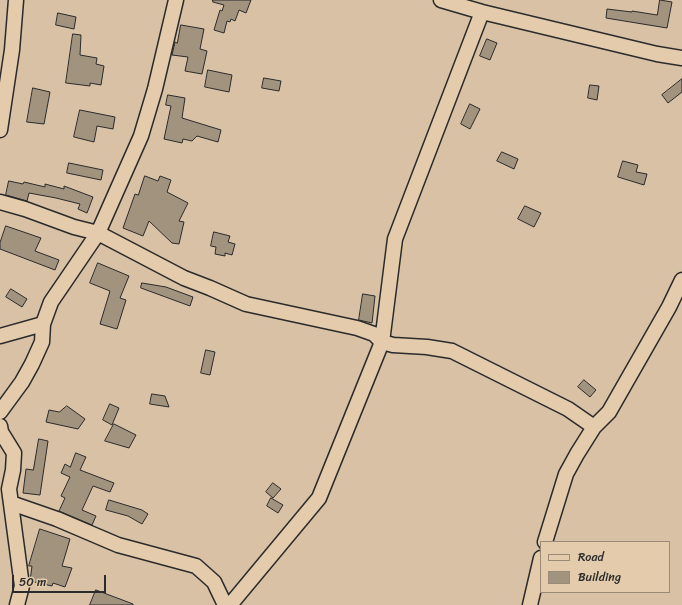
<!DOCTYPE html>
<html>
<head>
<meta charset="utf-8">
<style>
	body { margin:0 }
	#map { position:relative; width:682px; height:605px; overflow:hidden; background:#d8c1a4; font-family:Sriracha,sans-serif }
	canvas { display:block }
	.legend { position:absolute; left:540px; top:541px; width:130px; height:52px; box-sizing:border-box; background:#e3cbac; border:1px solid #998b78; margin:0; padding:5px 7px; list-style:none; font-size:12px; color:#2b2b2b }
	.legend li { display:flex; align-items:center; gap:8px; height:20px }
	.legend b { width:20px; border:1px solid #998b78 }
	.scale { position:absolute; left:12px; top:575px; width:94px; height:18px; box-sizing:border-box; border:2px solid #2b2b2b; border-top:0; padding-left:5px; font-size:12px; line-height:14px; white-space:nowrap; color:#2b2b2b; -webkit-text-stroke:3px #e3cbac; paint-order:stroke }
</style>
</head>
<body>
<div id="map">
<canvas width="682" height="605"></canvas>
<ul class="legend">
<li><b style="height:5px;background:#e3cbac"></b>Road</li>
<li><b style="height:11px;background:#a2937f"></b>Building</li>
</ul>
<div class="scale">50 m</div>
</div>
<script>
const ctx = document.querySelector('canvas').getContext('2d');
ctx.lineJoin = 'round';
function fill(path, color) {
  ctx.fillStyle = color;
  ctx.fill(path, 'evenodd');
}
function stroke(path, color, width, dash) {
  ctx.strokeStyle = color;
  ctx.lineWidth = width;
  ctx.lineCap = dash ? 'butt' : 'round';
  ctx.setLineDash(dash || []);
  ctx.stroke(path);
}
const building = new Path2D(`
	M 213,0 L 251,0 L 246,13 L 239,10 L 235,21 L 231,19 L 230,22 L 227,21 L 224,33 L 214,30 L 220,10 L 222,11 L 224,5 L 213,2 Z
	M 660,0 L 672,2 L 667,28 L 606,18 L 607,9 L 632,12 L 632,11 L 657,15 Z
	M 58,13 L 76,17 L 74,29 L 56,25 Z
	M 181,25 L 204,29 L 200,49 L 207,51 L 202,74 L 185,71 L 188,57 L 172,55 L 175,42 L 177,43 Z
	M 73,34 L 81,35 L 80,55 L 97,58 L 96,64 L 104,66 L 101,85 L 90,83 L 90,86 L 66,83 Z
	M 487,39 L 497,43 L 490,60 L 480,56 Z
	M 208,70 L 232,75 L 229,92 L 205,87 Z
	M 264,78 L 281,81 L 279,91 L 262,88 Z
	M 682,79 L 682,92 L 668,103 L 662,95 Z
	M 590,85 L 599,86 L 597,100 L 588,98 Z
	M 33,88 L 50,92 L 44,124 L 27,122 Z
	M 168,95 L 185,98 L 182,118 L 221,130 L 218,142 L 197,136 L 192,141 L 183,139 L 182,143 L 164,139 L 171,106 L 166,105 Z
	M 470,104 L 480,109 L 470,129 L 461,124 Z
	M 80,110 L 115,117 L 113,129 L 97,126 L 94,142 L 74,137 Z
	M 502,152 L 518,159 L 514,169 L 497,161 Z
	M 623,161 L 638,165 L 636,172 L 647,174 L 644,185 L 618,177 Z
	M 69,163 L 103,170 L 101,180 L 67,173 Z
	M 145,176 L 158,181 L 160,176 L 171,180 L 167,192 L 188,203 L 179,221 L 184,222 L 179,244 L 172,243 L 149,221 L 143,236 L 123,228 L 135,194 L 138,195 Z
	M 9,181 L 23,184 L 24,182 L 45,187 L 45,184 L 64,189 L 64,186 L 93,197 L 87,213 L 78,209 L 80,204 L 56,198 L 29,193 L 27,201 L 6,195 Z
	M 525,206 L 541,213 L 534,227 L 518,219 Z
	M 6,226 L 41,238 L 35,251 L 59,260 L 55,270 L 0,249 L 0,243 Z
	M 214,232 L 230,236 L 228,242 L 235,244 L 232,255 L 225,253 L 225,256 L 215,254 L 216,247 L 211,246 Z
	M 98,263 L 129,276 L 120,298 L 126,300 L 117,329 L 100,324 L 110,291 L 90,283 Z
	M 142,283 L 166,287 L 193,297 L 190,306 L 141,288 Z
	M 11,289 L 27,299 L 22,307 L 6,297 Z
	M 363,294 L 375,296 L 372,323 L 359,320 Z
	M 206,350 L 215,352 L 210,375 L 201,373 Z
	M 584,380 L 596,390 L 590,397 L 578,387 Z
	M 152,394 L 165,396 L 169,407 L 150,404 Z
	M 110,404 L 119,408 L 112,425 L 103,420 Z
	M 67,406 L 85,419 L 78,429 L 46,422 L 49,410 L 59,412 Z
	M 114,424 L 136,435 L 129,448 L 105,441 Z
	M 39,439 L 48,441 L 40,495 L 23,493 L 26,469 L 33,470 Z
	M 76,453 L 86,457 L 80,470 L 114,483 L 110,492 L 93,486 L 82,510 L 96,516 L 92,525 L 59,511 L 65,498 L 61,496 L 70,477 L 61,473 L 65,464 L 70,467 Z
	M 273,483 L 281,489 L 273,498 L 266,492 Z
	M 271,498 L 283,505 L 278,513 L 267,506 Z
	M 109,500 L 142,510 L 148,514 L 142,524 L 128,516 L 106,510 Z
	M 40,529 L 70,539 L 62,566 L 72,568 L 65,587 L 53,583 L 52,586 L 30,581 L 32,566 L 29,566 Z
	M 96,590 L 133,604 L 133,605 L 90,605 Z`);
const street = new Path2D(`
	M 441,0 L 482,12 L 657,54 L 682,58
	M 0,130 L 12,50 L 16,0
	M 0,202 L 25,209 L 74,227 L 98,233 L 184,278 L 210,288 L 246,304 L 357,328 L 374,334 L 382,342 L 393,345 L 427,347 L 452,351 L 568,409 L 594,427
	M 0,336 L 43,324
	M 0,412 L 22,382 L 32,364 L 42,342 L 43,324 L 51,302 L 98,233 L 141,136 L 155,89 L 176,0
	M 0,426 L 1,432 L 14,453 L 13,470 L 9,489 L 22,586 L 17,605
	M 11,503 L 57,519 L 118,545 L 196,566 L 214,582 L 225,605
	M 545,542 L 566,474 L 577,454 L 594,427 L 609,412 L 669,307 L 682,280
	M 230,605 L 319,498 L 382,342 L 395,239 L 482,12
	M 530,605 L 541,558`);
fill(building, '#a2937f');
stroke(building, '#2b2b2b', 1);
stroke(street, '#2b2b2b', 17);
stroke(street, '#e3cbac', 14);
</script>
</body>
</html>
